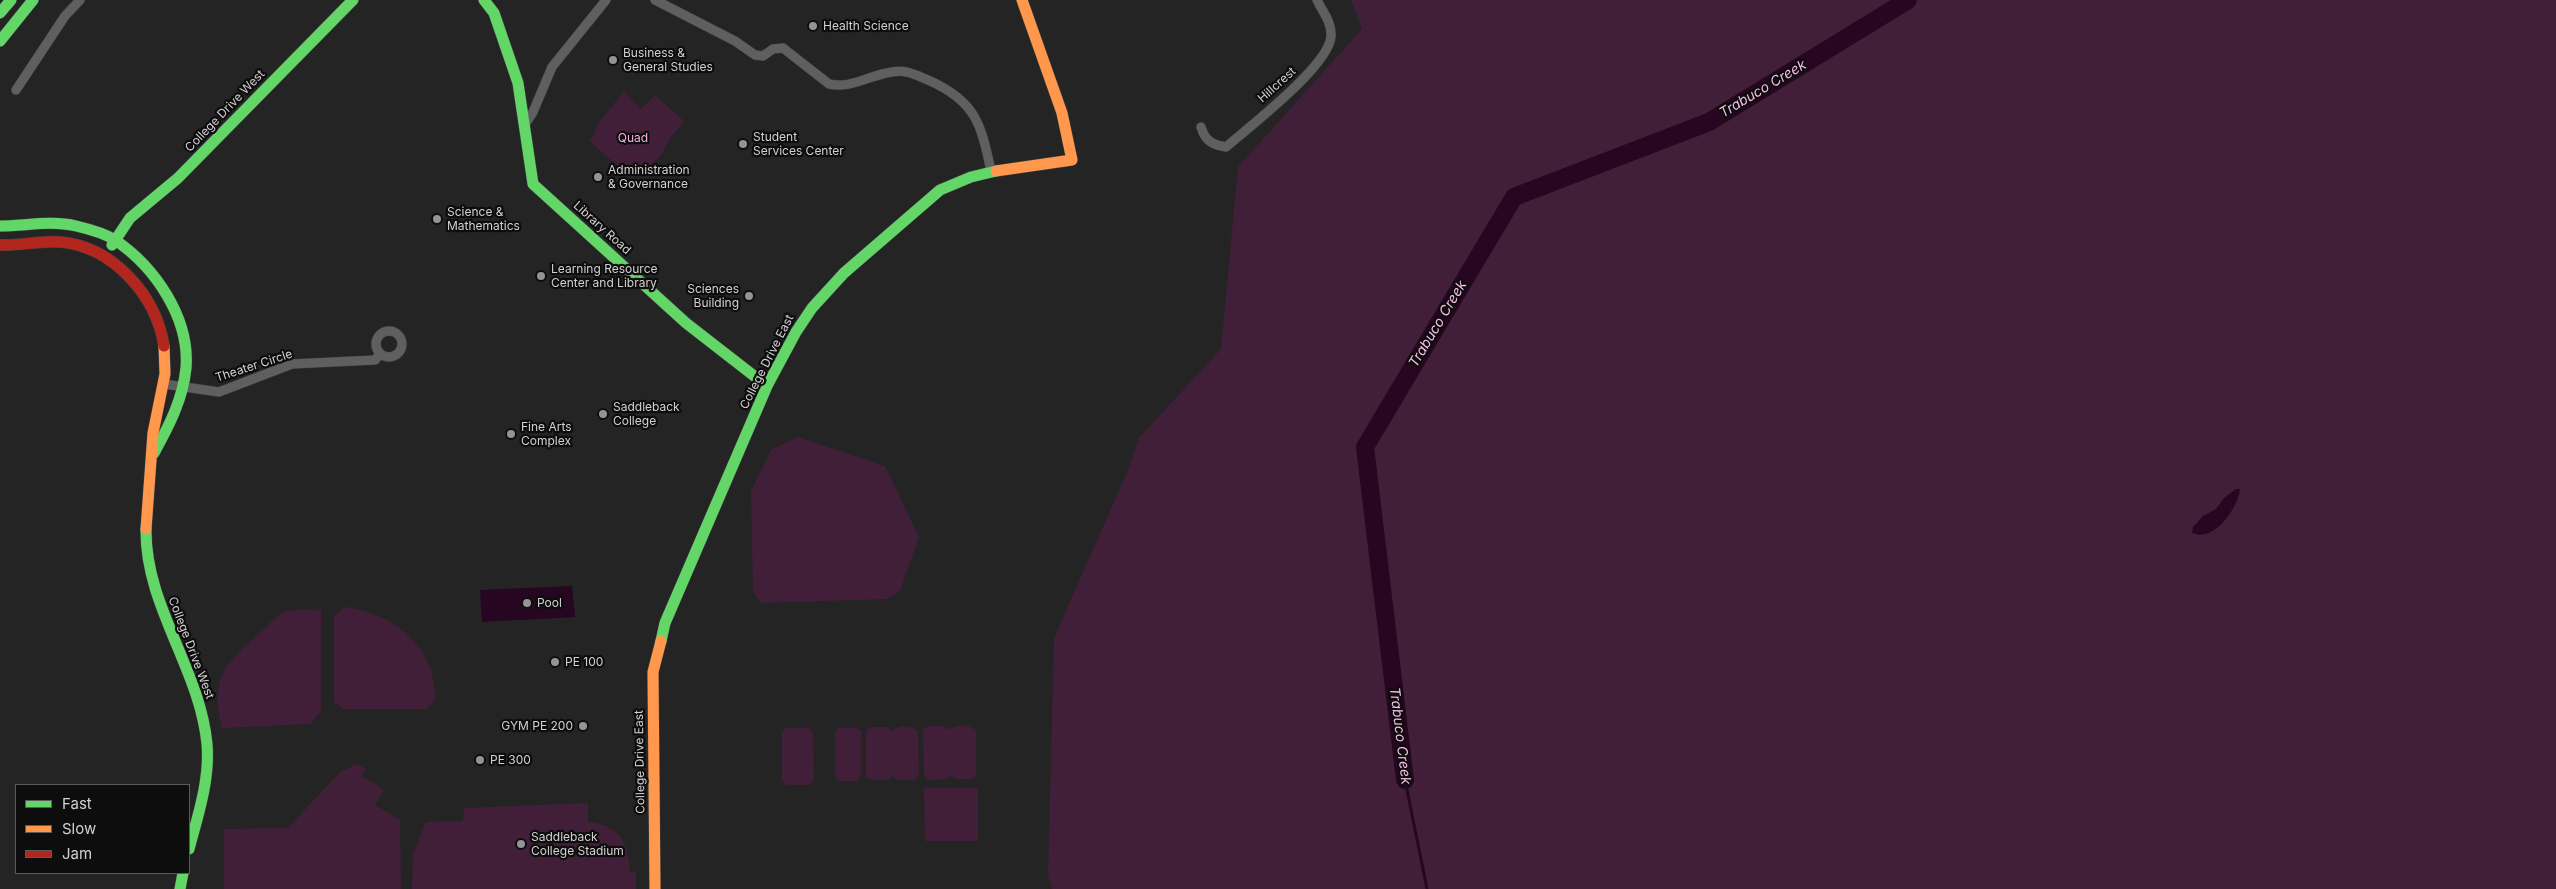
<!DOCTYPE html>
<html>
<head>
<meta charset="utf-8">
<style>
	body { margin:0 }
	#map { position:relative; width:2556px; height:889px; overflow:hidden; background:#252425; font-family:Inter,sans-serif }
	canvas { display:block }
	.legend { position:absolute; left:15px; top:784px; width:175px; height:90px; box-sizing:border-box; background:#0e0d0e; border:1px solid #5c5b5c; margin:0; padding:6px 9px; list-style:none; font-size:15px; color:#d2d0d1 }
	.legend li { display:flex; align-items:center; gap:10px; height:25px }
	.legend b { width:25px; border:1px solid #5c5b5c }
</style>
</head>
<body>
<div id="map">
<canvas width="2556" height="889"></canvas>
<ul class="legend">
<li><b style="height:6px;background:#63d668"></b>Fast</li>
<li><b style="height:6px;background:#ff974d"></b>Slow</li>
<li><b style="height:6px;background:#b3261e"></b>Jam</li>
</ul>
</div>
<script>
const ctx = document.querySelector('canvas').getContext('2d');
ctx.lineJoin = 'round';
function fill(path, color) {
  ctx.fillStyle = color;
  ctx.fill(path, 'evenodd');
}
function stroke(path, color, width, dash) {
  ctx.strokeStyle = color;
  ctx.lineWidth = width;
  ctx.lineCap = dash ? 'butt' : 'round';
  ctx.setLineDash(dash || []);
  ctx.stroke(path);
}
function drawText(font, color, halo, rows, align = 'center') {
  ctx.font = font + ' Inter,sans-serif';
  ctx.lineWidth = 4.5;
  ctx.setLineDash([]);
  ctx.textBaseline = 'middle';
  ctx.strokeStyle = halo;
  ctx.fillStyle = color;
  for (const [text, x, y, turn = 0] of rows) {
    ctx.save();
    ctx.translate(x, y);
    ctx.rotate((+turn || 0) * Math.PI / 180);
    ctx.textAlign = isNaN(turn) ? turn : align;
    if (halo) ctx.strokeText(text, 0, 0);
    ctx.fillText(text, 0, 0);
    ctx.restore();
  }
}
const green = new Path2D(`
	M 1351,0 L 2556,0 L 2556,889 L 1052,889 L 1048,876 L 1054,638 L 1129,468 L 1139,438 L 1221,349 L 1238,167 L 1362,29 Z
	M 624,91 L 641,109 L 655,95 L 684,121 L 671,137 L 660,157 L 633,178 L 589,141 L 596,132 L 596,127 Z
	M 797,437 L 885,466 L 919,537 L 900,591 L 887,599 L 761,603 L 753,592 L 751,491 L 771,450 Z
	M 345,607 C 381,611 416,632 430,667 C 433,676 434,688 436,698 L 427,709 L 343,709 L 334,702 L 334,616 Z
	M 321,610 L 321,711 L 310,724 L 222,728 C 209,676 227,662 263,630 C 269,625 278,613 286,611 C 297,609 310,611 321,610 Z
	M 928,726 L 944,726 L 949,730 C 957,724 968,724 976,730 L 976,775 L 972,779 L 955,779 L 950,775 L 946,779 L 928,780 L 924,775 L 923,730 Z
	M 870,727 L 887,727 L 892,731 C 899,725 911,725 918,731 L 919,776 L 915,780 L 897,780 L 893,776 L 888,780 L 871,780 L 866,776 L 866,731 Z
	M 786,728 L 808,728 L 813,732 L 814,780 L 809,785 L 787,785 L 782,780 L 782,732 Z
	M 839,728 L 856,728 L 861,731 L 861,776 L 857,781 L 840,781 L 835,776 L 835,731 Z
	M 357,764 L 366,769 L 362,776 L 384,790 L 375,805 L 400,820 L 401,889 L 224,889 L 224,829 L 288,828 L 340,772 Z
	M 924,788 L 978,788 L 978,841 L 925,841 Z
	M 588,803 L 588,822 C 620,825 628,842 630,872 L 636,872 L 636,889 L 412,889 L 413,854 L 426,822 L 463,821 L 464,808 Z`);
const water = new Path2D(`
	M 2236,489 L 2240,489 C 2238,508 2214,543 2192,533 L 2193,527 L 2203,516 L 2216,509 L 2224,498 Z
	M 572,586 L 575,617 L 482,622 L 480,590 Z`);
const stream = new Path2D(`
	M 1405,780 L 1427,889`);
const river = new Path2D(`
	M 1405,780 L 1365,447 L 1514,197 L 1709,122 L 1908,0`);
const street = new Path2D(`
	M 655,0 L 735,41 L 755,55 L 763,56 L 773,49 L 783,48 L 829,84 C 852,89 869,75 892,72 C 905,69 916,75 928,80 C 976,101 981,124 991,171
	M 16,90 L 65,16 L 80,0
	M 524,126 L 533,112 L 552,67 L 606,0
	M 1201,127 C 1205,141 1213,145 1226,147 C 1249,127 1330,65 1331,36 C 1332,22 1322,11 1317,0
	M376 344a13 13 0 1 1 26 0a13 13 0 1 1-26 0Z
	M 164,384 L 219,392 L 292,364 L 375,360 L 380,354`);
const fast = new Path2D(`
	M 484,0 L 494,13 L 518,83 L 533,184 L 686,323 L 767,386
	M 0,13 L 11,0
	M 0,41 L 33,0
	M 0,226 C 25,226 51,220 76,226 C 89,229 104,233 115,240 C 155,267 190,318 186,368 C 183,399 169,426 154,453
	M 112,245 L 130,218 L 178,178 L 353,0
	M 146,529 C 145,606 200,669 207,744 C 210,780 198,815 189,849
	M 661,641 L 665,623 L 767,386 L 796,332 L 812,308 L 844,273 L 940,190 L 971,177 L 996,171
	M 180,889 L 183,873`);
const slow = new Path2D(`
	M 996,171 L 1072,160 L 1062,113 L 1022,0
	M 146,529 L 153,433 L 165,374 L 164,346
	M 655,889 L 653,672 L 661,641`);
const jam = new Path2D(`
	M 0,245 C 20,246 41,240 61,242 C 113,247 156,295 164,346`);
const markers = [
	[813,26,5,"#959495"],
	[613,60,5,"#959495"],
	[743,144,5,"#959495"],
	[598,177,5,"#959495"],
	[437,219,5,"#959495"],
	[541,276,5,"#959495"],
	[749,296,5,"#959495"],
	[603,414,5,"#959495"],
	[511,434,5,"#959495"],
	[527,603,5,"#959495"],
	[555,662,5,"#959495"],
	[583,726,5,"#959495"],
	[480,760,5,"#959495"],
	[521,844,5,"#959495"]
];
const poiNames = [
	["Health Science",823,26],
	["Business &",623,53],
	["General Studies",623,67],
	["Student",753,137],
	["Services Center",753,151],
	["Administration",608,170],
	["& Governance",608,184],
	["Science &",447,212],
	["Mathematics",447,226],
	["Learning Resource",551,269],
	["Center and Library",551,283],
	["Sciences",739,289,"right"],
	["Building",739,303,"right"],
	["Saddleback",613,407],
	["College",613,421],
	["Fine Arts",521,427],
	["Complex",521,441],
	["Pool",537,603],
	["PE 100",565,662],
	["GYM PE 200",573,726,"right"],
	["PE 300",490,760],
	["Saddleback",531,837],
	["College Stadium",531,851]
];
const streetNames = [
	["Hillcrest",1277,85,-42],
	["College Drive West",225,111,-46],
	["Library Road",602,228,42],
	["College Drive East",767,362,-63],
	["Theater Circle",254,366,-18],
	["College Drive West",191,648,69],
	["College Drive East",640,762,-91]
];
const parkNames = [
	["Quad",633,138]
];
const waterNames = [
	["Trabuco Creek",1763,89,-31],
	["Trabuco Creek",1438,324,-59],
	["Trabuco Creek",1400,736,83]
];
fill(green, '#411f39');
fill(water, '#260620');
stroke(stream, '#260620', 3);
stroke(river, '#260620', 18);
stroke(street, '#414041', 10);
stroke(fast, '#414041', 12);
stroke(slow, '#414041', 12);
stroke(jam, '#414041', 12);
stroke(street, '#605f60', 9);
stroke(fast, '#63d668', 11);
stroke(slow, '#ff974d', 11);
stroke(jam, '#b3261e', 11);
for (const [x, y, r, color] of markers) {
  const dot = new Path2D();
  dot.arc(x, y, r, 0, 2 * Math.PI);
  ctx.fillStyle = color;
  ctx.fill(dot);
  stroke(dot, '#0e0d0e', 2);
}
drawText('12px', '#d2d0d1', '#0e0d0e', poiNames, 'left');
drawText('12px', '#d2d0d1', '#0e0d0e', streetNames);
drawText('12px', '#fcabe7', '#0e0d0e', parkNames);
drawText('italic 14px', '#f9bce9', '#0e0d0e', waterNames);
</script>
</body>
</html>
